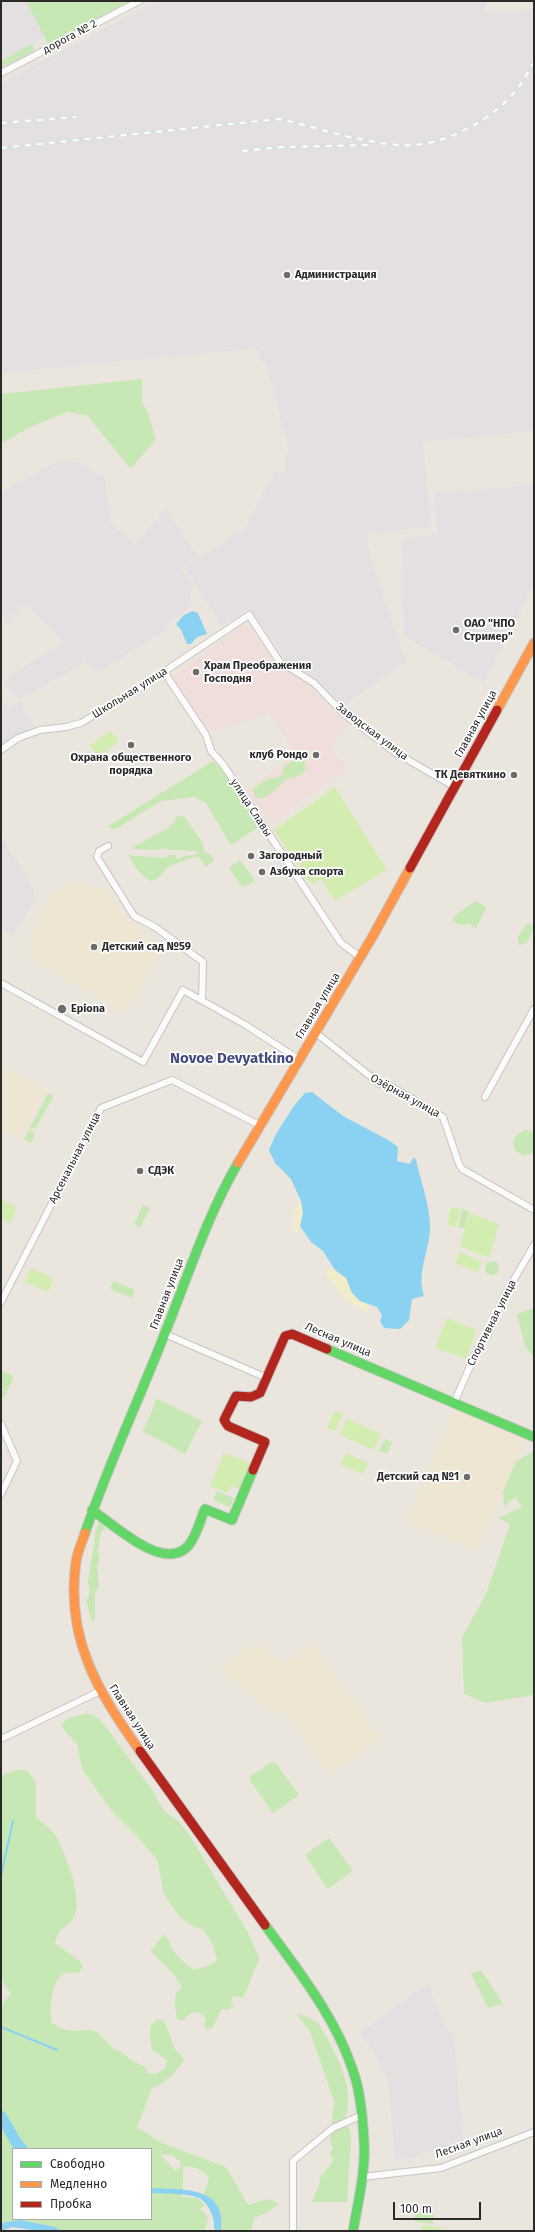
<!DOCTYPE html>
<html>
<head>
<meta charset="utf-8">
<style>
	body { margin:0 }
	#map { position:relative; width:535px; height:2232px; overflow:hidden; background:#eae6de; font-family:"Fira Sans",sans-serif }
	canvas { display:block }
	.frame { position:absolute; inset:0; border:2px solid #2a2a2a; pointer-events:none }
	.legend { position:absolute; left:12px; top:2148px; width:140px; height:72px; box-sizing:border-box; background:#fff; border:1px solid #aaa; margin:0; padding:5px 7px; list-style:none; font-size:12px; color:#2a2a2a }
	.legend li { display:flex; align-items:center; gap:8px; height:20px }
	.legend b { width:20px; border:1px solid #aaa }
	.scale { position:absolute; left:393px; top:2202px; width:88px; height:18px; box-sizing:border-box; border:2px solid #2a2a2a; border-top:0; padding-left:5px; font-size:12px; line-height:14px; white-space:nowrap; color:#2a2a2a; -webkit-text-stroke:3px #fff; paint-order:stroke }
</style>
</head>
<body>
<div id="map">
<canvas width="535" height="2232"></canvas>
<div class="frame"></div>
<ul class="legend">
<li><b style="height:5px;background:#63d668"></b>Свободно</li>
<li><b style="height:5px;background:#ff974d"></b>Медленно</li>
<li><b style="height:5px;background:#b3261e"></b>Пробка</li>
</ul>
<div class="scale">100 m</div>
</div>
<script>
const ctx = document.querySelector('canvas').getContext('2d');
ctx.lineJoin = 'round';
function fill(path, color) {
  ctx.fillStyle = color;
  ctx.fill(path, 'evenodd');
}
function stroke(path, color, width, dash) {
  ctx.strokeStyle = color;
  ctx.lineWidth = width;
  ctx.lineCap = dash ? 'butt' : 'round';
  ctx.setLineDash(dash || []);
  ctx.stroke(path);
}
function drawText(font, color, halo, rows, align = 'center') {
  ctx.font = font + ' "Fira Sans",sans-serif';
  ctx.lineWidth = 3.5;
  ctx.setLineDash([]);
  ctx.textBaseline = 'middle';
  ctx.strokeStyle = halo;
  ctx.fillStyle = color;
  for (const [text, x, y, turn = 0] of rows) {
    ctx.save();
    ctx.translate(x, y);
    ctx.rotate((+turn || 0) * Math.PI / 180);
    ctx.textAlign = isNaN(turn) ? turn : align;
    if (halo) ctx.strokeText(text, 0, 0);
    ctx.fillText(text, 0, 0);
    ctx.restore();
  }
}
const industrial = new Path2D(`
	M 1,1 L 96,1 L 100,9 L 1,61 Z
	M 157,1 L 485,1 L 487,14 L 534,9 L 534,431 L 423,442 L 431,527 L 366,534 L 373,566 L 406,661 L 343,706 L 313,676 L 289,665 L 249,608 L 222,626 L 185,569 L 192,563 L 182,569 L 193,585 L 188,609 L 165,625 L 166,630 L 98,672 L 85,662 L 19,700 L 34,726 L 1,747 L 1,698 L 7,708 L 19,700 L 6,685 L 9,676 L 65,642 L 25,604 L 8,621 L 1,615 L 1,492 L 58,461 L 77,462 L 105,478 L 111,523 L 129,539 L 133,546 L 166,508 L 199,559 L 245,528 L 275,471 L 284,473 L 285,456 L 289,449 L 265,362 L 260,362 L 259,351 L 251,349 L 1,373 L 1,83 Z
	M 534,484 L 534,584 L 484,683 L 404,636 L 402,539 L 437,534 L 434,494 Z
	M 1,836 L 33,888 L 35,897 L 31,907 L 13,935 L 4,930 L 1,934 Z
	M 429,1985 L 445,2028 L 447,2028 L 454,2038 L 463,2144 L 417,2154 L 417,2157 L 395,2160 L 388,2080 L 374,2052 L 359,2033 L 419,1990 Z`);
const education = new Path2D(`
	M 75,882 L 108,890 L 122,911 L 163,951 L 125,1014 L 30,958 L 29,944 L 48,897 Z
	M 1,1066 L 46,1089 L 19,1138 L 1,1129 Z
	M 455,1407 L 525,1438 L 478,1552 L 406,1522 Z
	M 257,1642 L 283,1664 L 313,1643 L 381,1739 L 330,1775 L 283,1709 L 275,1714 L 219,1669 Z`);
const medical = new Path2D(`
	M 241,626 L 252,627 L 268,654 L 279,667 L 308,685 L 348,726 L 330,744 L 347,769 L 272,823 L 269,822 L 247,790 L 296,754 L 269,713 L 209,732 L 172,677 Z`);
const green = new Path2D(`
	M 26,1 L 130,1 L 48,44 Z
	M 32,44 L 35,50 L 1,68 L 1,61 Z
	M 142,379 L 142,402 L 148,413 L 156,439 L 134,465 L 129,467 L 87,415 L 67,412 L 28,428 L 1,444 L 1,394 Z
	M 296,758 L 303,759 C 306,763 307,769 303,773 C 299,777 293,777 288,779 C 278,785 268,801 256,798 L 252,789 L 271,777 L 275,779 L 282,775 L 284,767 Z
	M 213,761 L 226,773 L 260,826 L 231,845 L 206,803 L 193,797 L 161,801 L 116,829 L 108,828 L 110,825 Z
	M 184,816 L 204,845 L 203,851 L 212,855 L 214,861 L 205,867 C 203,863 201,858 197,857 C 194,856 169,866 167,868 C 162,874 158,880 150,881 L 139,872 L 128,855 L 165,858 L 169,855 L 176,855 L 177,860 L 184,856 L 197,854 L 198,851 L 168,850 L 166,848 L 155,850 L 135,849 L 133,847 L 168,828 L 175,821 L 175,817 Z
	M 240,860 L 255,881 L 245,887 L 241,885 L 229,868 Z
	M 475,901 L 487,907 L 476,928 L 469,924 L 460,925 L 453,921 L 453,917 Z
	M 528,923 L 534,927 L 527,943 L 519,945 L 518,937 Z
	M 48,1093 L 54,1096 L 35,1129 L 32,1128 L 30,1131 L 35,1134 L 31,1143 L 24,1139 Z
	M 526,1130 L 534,1133 L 534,1152 C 517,1164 502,1137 526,1130 Z
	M 143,1205 L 150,1208 L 140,1228 L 134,1224 Z
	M 462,1209 L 469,1211 L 465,1229 L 458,1227 Z
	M485 1268a7 7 0 1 1 14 0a7 7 0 1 1-14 0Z
	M 113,1281 L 135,1290 L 132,1298 L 110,1289 Z
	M 534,1308 L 534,1358 L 525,1346 L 517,1314 Z
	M 1,1370 L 12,1375 L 13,1379 L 7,1391 L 4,1391 L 7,1393 L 1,1401 Z
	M 157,1399 L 202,1421 L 185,1454 L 143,1431 Z
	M 385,1439 L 392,1442 L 387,1454 L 379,1451 Z
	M 534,1451 L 534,1695 L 485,1703 L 464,1694 L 462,1637 L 486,1594 L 510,1524 L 499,1518 L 522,1507 L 515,1497 L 504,1507 L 503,1492 L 516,1461 Z
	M 217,1491 L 234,1498 L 230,1507 L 213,1500 Z
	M 99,1522 L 104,1524 L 105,1529 L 101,1532 L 98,1552 L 100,1558 L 97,1566 L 99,1586 L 95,1593 L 95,1620 L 92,1621 L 86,1601 L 90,1592 L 88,1582 L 96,1530 Z
	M 87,1713 L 98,1718 L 109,1731 L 152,1790 L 164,1811 L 179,1822 L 190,1836 L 247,1931 L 260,1959 L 252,1974 L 252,1978 L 243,1998 L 232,1996 L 231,2005 L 236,2005 L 228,2010 L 222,2009 L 212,2028 L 206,2030 L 204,2024 L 206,2020 L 202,2014 L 195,2012 L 188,2015 L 183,2021 L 177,2019 L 175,2006 L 176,1992 L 182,1987 C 174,1971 162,1965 151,1951 L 163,1935 C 170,1938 169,1944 173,1950 C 179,1958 186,1964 194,1970 L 208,1966 L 217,1960 L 213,1945 L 204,1930 L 191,1925 L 179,1916 L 169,1902 L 163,1891 L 158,1861 L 138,1837 L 111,1810 L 82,1769 L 77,1744 L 61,1726 L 67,1719 Z
	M 271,1762 L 276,1763 L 299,1795 L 273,1813 L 250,1780 L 251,1776 Z
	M 16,1770 L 26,1770 L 36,1781 L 36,1817 C 42,1823 52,1829 56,1836 C 65,1853 85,1903 73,1919 C 66,1930 60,1925 55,1943 C 65,1952 75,1955 83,1966 L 79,1973 C 75,1973 70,1972 66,1973 C 51,1977 49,2011 52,2023 L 62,2029 L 74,2031 L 89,2030 L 97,2032 L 114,2049 L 120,2051 L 134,2062 L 146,2067 L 147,2073 L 156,2074 L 165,2068 L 167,2060 L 152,2050 L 150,2035 L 151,2025 L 158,2019 L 164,2020 L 175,2049 L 184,2059 C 178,2072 165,2083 152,2088 L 137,2127 L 162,2143 L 226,2167 L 248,2205 L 268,2199 L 279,2204 L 266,2213 L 254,2218 L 251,2231 L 221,2231 C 223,2214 218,2204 204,2194 L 209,2178 C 203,2170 194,2165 183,2167 L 183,2190 L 176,2190 L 183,2197 L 197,2198 L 205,2205 L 200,2209 L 208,2217 L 205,2231 L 62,2231 L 55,2227 L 20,2220 L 1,2223 L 1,2128 L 6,2132 L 1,2123 L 1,2005 L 11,1994 L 1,1979 L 1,1776 ZM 13,2149 L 151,2149 L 151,2219 L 13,2219 ZM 160,2154 L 171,2155 L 180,2161 L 180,2167 L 175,2171 Z
	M 329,1838 L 353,1871 L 328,1889 L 305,1855 Z
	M 481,1970 L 503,2004 L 488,2008 L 471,1973 Z
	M 296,2013 L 318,2022 C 334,2051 358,2088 344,2122 L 350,2130 L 351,2139 L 347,2202 L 312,2202 L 320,2183 L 319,2179 L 332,2163 L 333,2158 L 329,2154 L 333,2148 L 330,2143 L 334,2101 L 310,2032 Z
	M 415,2211 L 434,2214 L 433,2224 L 413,2221 Z`);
const sand = new Path2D(`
	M 301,1201 C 303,1213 303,1224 296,1234 C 291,1225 296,1218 294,1209 Z
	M 333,1267 C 336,1272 341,1274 345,1278 C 356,1289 349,1296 368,1304 L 368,1314 L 345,1299 L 325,1272 Z`);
const pitch = new Path2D(`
	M 111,731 L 119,742 L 98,756 L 90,745 Z
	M 335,787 L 387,870 L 335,901 L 321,879 L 312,885 L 295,859 L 295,854 L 288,851 L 274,830 Z
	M 1,1199 L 17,1208 L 10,1223 L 1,1219 Z
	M 451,1207 L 460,1209 L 456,1227 L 447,1225 Z
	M 470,1213 L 499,1224 L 489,1258 L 460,1246 Z
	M 460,1252 L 482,1262 L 478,1272 L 455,1263 Z
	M 31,1268 L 54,1279 L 48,1292 L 25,1282 Z
	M 447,1318 L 477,1330 L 466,1359 L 435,1348 Z
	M 335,1411 L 343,1414 L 335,1431 L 327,1428 Z
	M 347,1419 L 381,1434 L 373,1450 L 340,1435 Z
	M 224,1453 L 251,1464 L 240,1489 L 231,1485 L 228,1493 L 210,1486 Z
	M 346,1453 L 368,1463 L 363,1474 L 340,1464 Z
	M 422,2225 L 443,2228 L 443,2231 L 421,2231 Z`);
const water = new Path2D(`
	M 192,611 L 198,613 L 207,634 L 197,637 L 191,644 L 187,644 L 181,630 L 176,624 L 184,615 Z
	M 312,1092 L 343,1116 L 390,1141 L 398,1147 L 397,1161 L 410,1164 L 414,1157 L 416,1160 C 421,1183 430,1204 430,1227 C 430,1251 416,1272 424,1296 L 412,1299 L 409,1320 L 400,1329 L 384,1328 L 380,1321 L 382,1315 L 377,1307 L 360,1301 L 352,1293 L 346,1278 L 335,1270 L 323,1251 L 311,1242 L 300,1226 L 303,1213 L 301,1201 L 291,1179 L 275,1163 L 269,1150 L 276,1134 L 293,1107 L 305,1093 Z
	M 151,2188 C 183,2190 227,2185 221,2231 L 214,2231 C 216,2220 209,2203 199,2198 C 188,2193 163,2194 151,2193 Z
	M 20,2220 L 55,2227 L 61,2231 L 38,2231 L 13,2227 L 1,2231 L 1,2223 Z`);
const stream = new Path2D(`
	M 1,1876 L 13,1821
	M 1,2027 L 57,2050`);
const river = new Path2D(`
	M 1,2116 L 16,2142 L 22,2149`);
const street = new Path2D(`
	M 1,73 L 139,1
	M 164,672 L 206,735 L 211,751 L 222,763 L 341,943 L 360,957
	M 1,750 L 18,738 L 40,730 L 66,727 L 81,723 L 138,689 L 249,615 L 279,661 L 314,683 L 344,714 L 396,753 L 455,787
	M 108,846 L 99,851 L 97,857 L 134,916 L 155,927 L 203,962 L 202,1000
	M 1,983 L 143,1062 L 183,990 L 244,1024 L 300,1060
	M 316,1033 L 380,1084 L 390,1086 L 443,1117 L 459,1164 L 462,1169 L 534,1210
	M 485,1097 L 534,1009
	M 1,1302 L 101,1108 L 172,1080 L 261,1126
	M 165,1334 L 267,1378
	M 454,1403 L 477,1350 L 487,1336 L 504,1297 L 534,1245
	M 1,1424 L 17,1461 L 1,1494
	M 1,1739 L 100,1691
	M 362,2177 L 441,2168 L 534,2132
	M 293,2231 L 293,2161 L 333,2128 L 362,2115`);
const fast = new Path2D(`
	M 327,1349 L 534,1437
	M 92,1510 C 113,1524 164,1573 188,1546 C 197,1536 200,1520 205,1509 L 232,1520 L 253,1470
	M 85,1533 C 108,1465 139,1400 165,1333 C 188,1276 207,1216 238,1163
	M 265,1925 C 301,1974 341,2024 357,2084 C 361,2101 363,2123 364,2141 C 366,2171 358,2202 353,2231`);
const slow = new Path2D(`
	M 497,710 L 534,643
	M 238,1163 L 374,934 L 410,868
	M 85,1533 C 82,1542 77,1553 76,1562 C 65,1638 98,1692 140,1751`);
const jam = new Path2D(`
	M 410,868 L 497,710
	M 253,1470 L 265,1442 L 228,1426 L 224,1420 L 236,1396 L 251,1397 L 260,1393 L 285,1336 L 292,1334 L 327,1349
	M 140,1751 L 265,1925`);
const rail = new Path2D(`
	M 1,123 L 76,117
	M 1,148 L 279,119 C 308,125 336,135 365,140 C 383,144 404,147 423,144 C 457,138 497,116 518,88 C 524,80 529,70 534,62
	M 242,151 L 283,147 L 368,145`);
const markers = [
	[287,275,4,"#6d6c69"],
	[456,630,4,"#6d6c69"],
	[196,672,4,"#6d6c69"],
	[131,745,4,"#6d6c69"],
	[316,755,4,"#6d6c69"],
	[514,775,4,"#6d6c69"],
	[251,856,4,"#6d6c69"],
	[262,872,4,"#6d6c69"],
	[94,947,4,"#6d6c69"],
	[62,1009,5,"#6d6c69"],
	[140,1171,4,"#6d6c69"],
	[467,1477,4,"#6d6c69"]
];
const streetNames = [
	["дорога № 2",70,37,-28],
	["Школьная улица",130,693,-32],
	["Главная улица",476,724,-61],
	["Заводская улица",372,732,37],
	["улица Славы",251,808,57],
	["Главная улица",318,1006,-59],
	["Озёрная улица",405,1096,29],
	["Арсенальная улица",75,1158,-63],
	["Главная улица",167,1294,-69],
	["Спортивная улица",492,1323,-63],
	["Лесная улица",338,1340,23],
	["Главная улица",132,1717,57],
	["Лесная улица",469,2143,-20]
];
const poiNames = [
	["Администрация",295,275],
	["ОАО \"НПО",464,624],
	["Стример\"",464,637],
	["Храм Преображения",204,666],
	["Господня",204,679],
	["клуб Рондо",308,755,"right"],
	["Охрана общественного",131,758,"center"],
	["порядка",131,771,"center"],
	["ТК Девяткино",506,775,"right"],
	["Загородный",259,856],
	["Азбука спорта",270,872],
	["Детский сад №59",102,947],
	["Epiona",71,1009],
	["СДЭК",148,1171],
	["Детский сад №1",459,1477,"right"]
];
const districtNames = [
	["Novoe Devyatkino",232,1059]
];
fill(industrial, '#e4e0e2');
fill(education, '#eee6d2');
fill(medical, '#f0deda');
fill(green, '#c7e8b4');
fill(sand, '#f1ecca');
fill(pitch, '#d3edb0');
fill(water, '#8bd2f2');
stroke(stream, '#8bd2f2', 2);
stroke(river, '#8bd2f2', 11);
stroke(street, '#c6c5c5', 8);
stroke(fast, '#c6c5c5', 11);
stroke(slow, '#c6c5c5', 11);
stroke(jam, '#c6c5c5', 11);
stroke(street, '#fcfbfa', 6);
stroke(fast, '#63d668', 9);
stroke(slow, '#ff974d', 9);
stroke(jam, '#b3261e', 9);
stroke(rail, '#dddedf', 3.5);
stroke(rail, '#fff', 2, [6]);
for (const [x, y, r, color] of markers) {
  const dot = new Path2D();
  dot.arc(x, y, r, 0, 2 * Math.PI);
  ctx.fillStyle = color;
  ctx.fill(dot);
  stroke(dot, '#fff', 1.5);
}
drawText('11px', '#2a2a2a', '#fff', streetNames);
drawText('bold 11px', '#2a2a2a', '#fff', poiNames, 'left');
drawText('bold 15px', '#464c7f', '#fff', districtNames);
</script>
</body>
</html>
